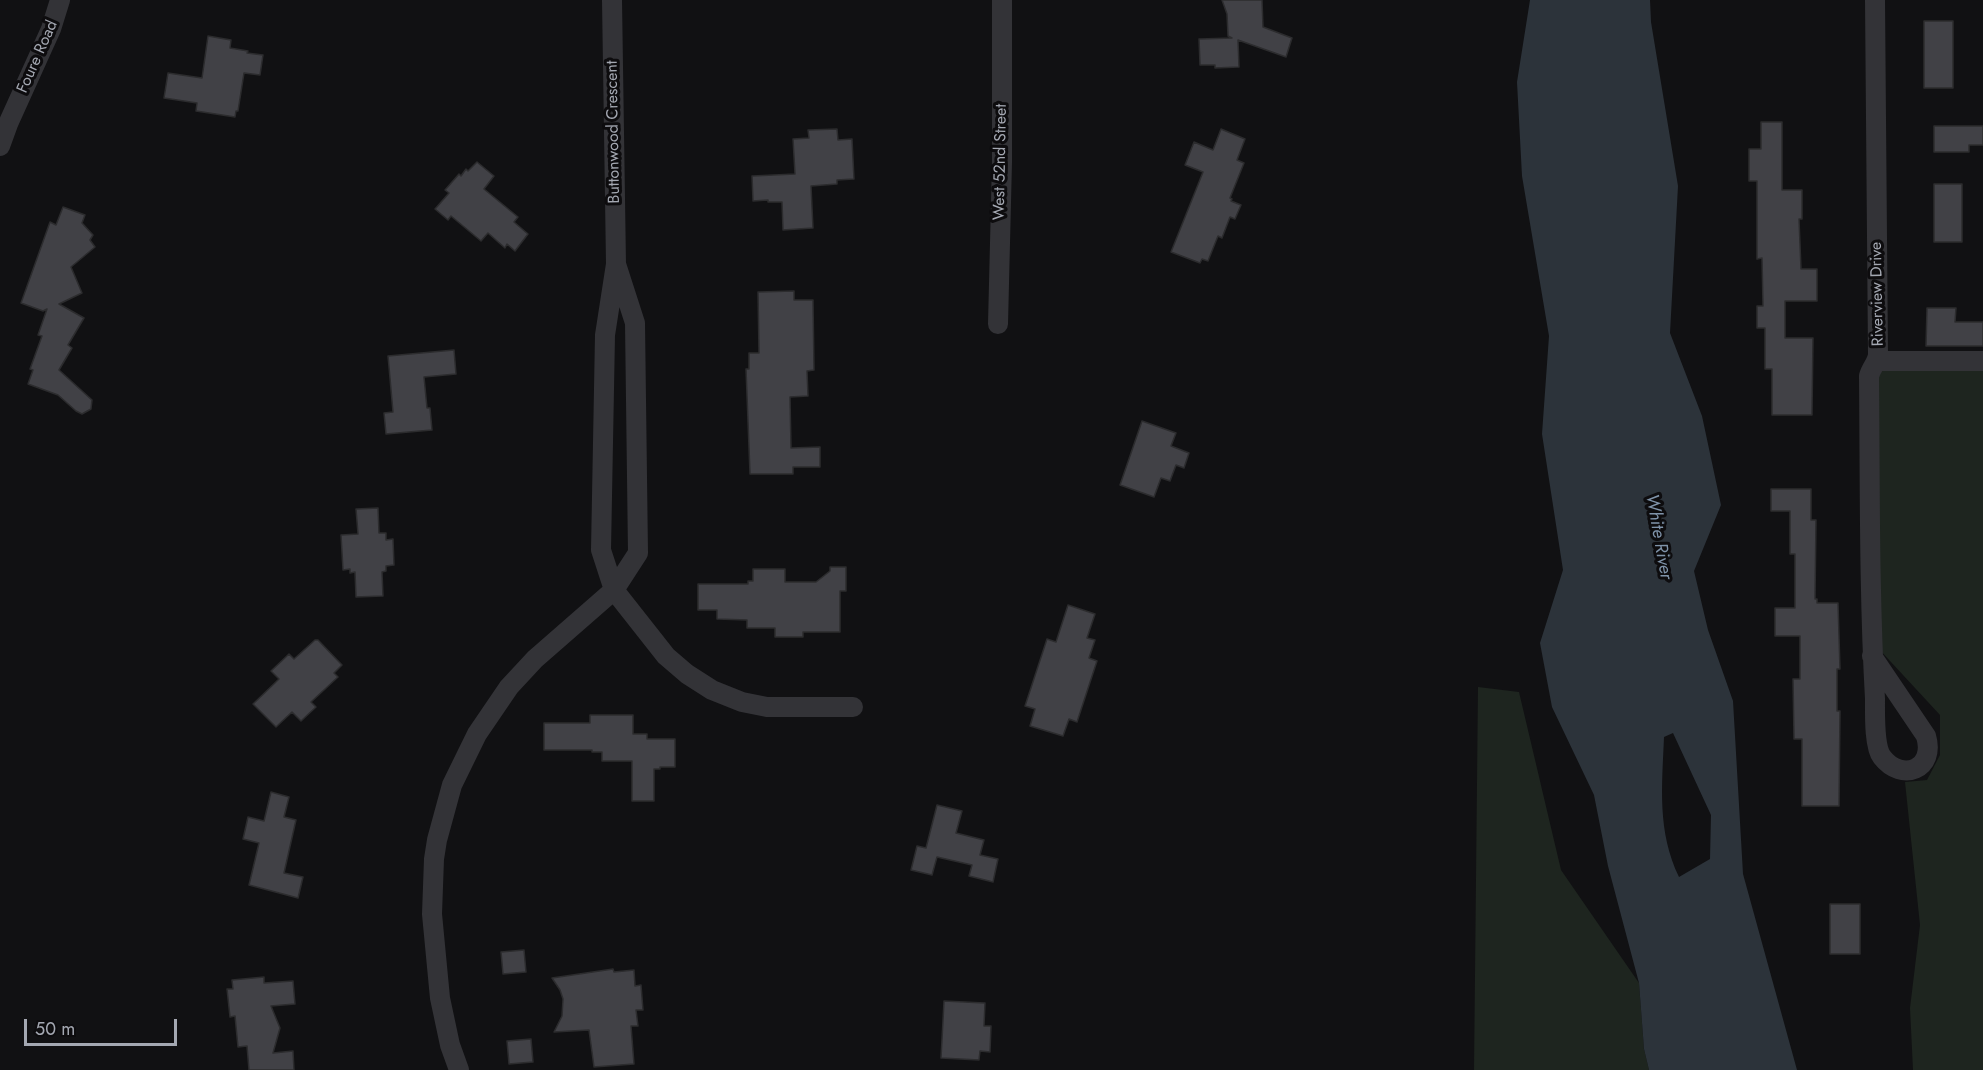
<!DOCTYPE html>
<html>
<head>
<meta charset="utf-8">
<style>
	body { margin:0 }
	#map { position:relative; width:1983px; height:1070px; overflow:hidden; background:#111113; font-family:Jost,sans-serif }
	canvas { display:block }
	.scale { position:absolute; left:24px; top:1019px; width:153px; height:27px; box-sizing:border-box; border:3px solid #a4a8b2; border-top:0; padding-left:8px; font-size:18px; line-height:21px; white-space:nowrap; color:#a4a8b2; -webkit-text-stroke:4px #0d0c0e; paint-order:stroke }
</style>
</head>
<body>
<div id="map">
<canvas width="1983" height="1070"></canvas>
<div class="scale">50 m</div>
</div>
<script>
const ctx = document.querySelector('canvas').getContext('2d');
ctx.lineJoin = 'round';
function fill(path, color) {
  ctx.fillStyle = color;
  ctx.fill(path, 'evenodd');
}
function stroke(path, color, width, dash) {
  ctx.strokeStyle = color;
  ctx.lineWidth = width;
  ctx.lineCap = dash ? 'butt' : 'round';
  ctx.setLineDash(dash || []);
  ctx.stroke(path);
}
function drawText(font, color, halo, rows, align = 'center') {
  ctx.font = font + ' Jost,sans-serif';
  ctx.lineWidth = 6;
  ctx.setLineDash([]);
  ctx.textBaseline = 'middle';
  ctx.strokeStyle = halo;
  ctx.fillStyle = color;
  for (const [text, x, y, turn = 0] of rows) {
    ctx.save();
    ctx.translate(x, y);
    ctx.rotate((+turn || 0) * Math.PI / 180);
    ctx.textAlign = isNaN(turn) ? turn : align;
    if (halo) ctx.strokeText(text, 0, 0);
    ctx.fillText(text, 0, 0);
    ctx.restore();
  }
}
const green = new Path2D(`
	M 1878,366 L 1983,367 L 1983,1070 L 1913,1070 L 1910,1008 L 1920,925 L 1905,782 L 1927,780 L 1940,755 L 1940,715 L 1878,648 Z
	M 1478,687 L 1519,692 L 1561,870 L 1639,983 L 1644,1049 L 1649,1070 L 1474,1070 Z`);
const water = new Path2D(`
	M 1530,0 L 1650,0 L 1651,22 L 1678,186 L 1670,333 L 1702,416 L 1721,505 L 1694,571 L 1708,630 L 1733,701 L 1743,874 L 1797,1070 L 1649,1070 L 1644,1049 L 1639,983 L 1608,866 L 1594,795 L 1552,707 L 1540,643 L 1563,570 L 1542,434 L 1549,336 L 1522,176 L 1517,82 ZM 1673,733 L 1711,815 L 1710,859 L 1679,877 C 1657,831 1662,787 1664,737 Z`);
const building = new Path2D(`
	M 1222,0 L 1262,0 L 1263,27 L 1292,38 L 1286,57 L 1238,40 L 1239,67 L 1215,68 L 1215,65 L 1200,65 L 1199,39 L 1232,38 L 1228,36 L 1227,14 Z
	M 1924,21 L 1953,21 L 1953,88 L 1924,88 Z
	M 208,36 L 231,40 L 230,48 L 248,51 L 247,53 L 263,55 L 260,75 L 244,73 L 238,111 L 236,111 L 235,117 L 196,111 L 197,103 L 164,98 L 168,73 L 202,78 Z
	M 1761,122 L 1782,122 L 1782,190 L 1802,190 L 1802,219 L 1799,219 L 1801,269 L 1817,269 L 1817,301 L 1785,301 L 1785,338 L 1813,338 L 1812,415 L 1772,415 L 1772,369 L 1765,369 L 1765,328 L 1757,328 L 1757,306 L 1763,306 L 1762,258 L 1757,259 L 1757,181 L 1749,181 L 1749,149 L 1761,149 Z
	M 1934,126 L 1983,126 L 1983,145 L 1969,145 L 1969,152 L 1934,152 Z
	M 837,129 L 838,140 L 852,139 L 854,179 L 837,180 L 837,184 L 811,186 L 813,228 L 783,230 L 782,202 L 768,202 L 768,200 L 753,201 L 752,176 L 795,174 L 793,139 L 809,138 L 808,130 Z
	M 1221,129 L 1245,139 L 1237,160 L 1244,163 L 1230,198 L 1232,199 L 1231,201 L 1241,205 L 1235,219 L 1230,217 L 1222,238 L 1218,236 L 1208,261 L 1202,259 L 1200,263 L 1171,252 L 1203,172 L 1185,165 L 1194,142 L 1213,150 Z
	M 477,162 L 494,176 L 484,189 L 518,217 L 514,222 L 528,234 L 515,251 L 507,244 L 505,248 L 488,233 L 481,241 L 451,216 L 448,220 L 435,209 L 449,193 L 445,190 L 459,174 L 461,176 L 466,169 L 468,171 Z
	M 1934,184 L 1962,184 L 1962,242 L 1934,242 Z
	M 63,207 L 85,215 L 82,223 L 93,235 L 90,240 L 95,247 L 71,267 L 82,293 L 59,304 L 84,318 L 68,345 L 72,348 L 59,370 L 92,400 L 91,409 L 82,414 L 76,411 L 58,395 L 28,384 L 33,370 L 30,369 L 42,336 L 38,335 L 47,309 L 43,311 L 21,303 L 50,222 L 56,225 Z
	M 794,291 L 794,300 L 813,300 L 814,370 L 807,371 L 808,396 L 790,397 L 791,448 L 820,447 L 820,467 L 793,467 L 793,474 L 750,474 L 746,369 L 749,369 L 749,353 L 759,353 L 758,292 Z
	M 1927,308 L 1956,308 L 1955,322 L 1983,322 L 1983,346 L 1926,346 Z
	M 454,350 L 456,374 L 424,377 L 427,408 L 430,408 L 432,430 L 386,434 L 384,413 L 393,412 L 388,356 Z
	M 1142,421 L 1176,433 L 1171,446 L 1189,453 L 1184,468 L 1176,465 L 1170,481 L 1161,478 L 1154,497 L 1120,485 Z
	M 1771,489 L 1811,489 L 1811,520 L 1816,520 L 1815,599 L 1817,599 L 1817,603 L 1838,603 L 1840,669 L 1837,669 L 1837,711 L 1840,711 L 1839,806 L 1802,806 L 1802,739 L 1794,739 L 1793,679 L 1800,679 L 1800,636 L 1775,636 L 1775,608 L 1795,608 L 1795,554 L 1790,554 L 1790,511 L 1771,511 Z
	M 378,508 L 379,533 L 386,533 L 386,540 L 393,539 L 394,565 L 386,566 L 386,571 L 382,572 L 383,596 L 356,597 L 355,572 L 350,573 L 350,569 L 343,570 L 341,535 L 358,534 L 356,509 Z
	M 830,567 L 846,567 L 846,591 L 840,591 L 840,632 L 803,632 L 803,637 L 775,637 L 775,628 L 747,628 L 747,620 L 717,619 L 717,610 L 698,610 L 698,584 L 748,584 L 748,581 L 753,581 L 753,569 L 785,569 L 785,582 L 816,582 L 830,571 Z
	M 1068,605 L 1095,614 L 1087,638 L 1095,640 L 1089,658 L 1097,661 L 1077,722 L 1069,719 L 1063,736 L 1030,726 L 1035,709 L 1025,706 L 1047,639 L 1056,642 Z
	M 315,640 L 318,640 L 342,665 L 334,673 L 338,677 L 311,702 L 316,707 L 301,721 L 292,712 L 276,727 L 253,704 L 279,679 L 271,671 L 289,654 L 294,659 Z
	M 590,715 L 633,715 L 633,734 L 647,734 L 647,739 L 675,739 L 675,767 L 660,767 L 660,769 L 654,769 L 654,801 L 632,801 L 632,761 L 602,761 L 602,752 L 592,752 L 592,750 L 544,750 L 544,723 L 590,723 Z
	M 271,792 L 289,797 L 284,817 L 296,820 L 284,873 L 303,877 L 298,898 L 249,885 L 259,843 L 243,839 L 248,817 L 264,821 Z
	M 937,805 L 962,811 L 956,833 L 984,840 L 980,855 L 998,859 L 993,882 L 969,876 L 972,865 L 937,857 L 932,875 L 911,870 L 917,846 L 926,848 Z
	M 1830,904 L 1860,904 L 1860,954 L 1830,954 Z
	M 524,950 L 526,972 L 503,974 L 501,952 Z
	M 613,969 L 614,972 L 634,970 L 635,986 L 641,985 L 643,1010 L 636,1010 L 638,1026 L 631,1026 L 634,1064 L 594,1067 L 589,1030 L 554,1032 L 562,1016 L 563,999 L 560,990 L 552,978 Z
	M 264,977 L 264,983 L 293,981 L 295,1004 L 271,1006 L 280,1028 L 273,1053 L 293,1051 L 294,1070 L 249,1070 L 247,1046 L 238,1047 L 235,1016 L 230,1017 L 227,989 L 233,989 L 232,980 Z
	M 944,1001 L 985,1003 L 984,1026 L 991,1026 L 990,1052 L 980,1051 L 979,1060 L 941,1058 Z
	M 531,1039 L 533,1062 L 509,1064 L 507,1041 Z`);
const minor = new Path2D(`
	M 612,0 L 616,264 L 605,335 L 601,550 L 614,590 L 666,656 L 687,674 L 712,690 L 742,702 L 767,707 L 853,707
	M 0,146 L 8,124 L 51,29 L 60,0
	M 998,324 L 1002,162 L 1002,0
	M 1877,361 L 1983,361
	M 1872,656 L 1926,736 C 1936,769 1902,783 1882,757 C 1874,747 1875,713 1875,699 C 1869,592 1870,484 1869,376 C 1871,368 1877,363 1878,355 L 1875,0
	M 459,1070 L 450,1045 L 440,998 L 432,914 L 434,859 L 437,840 L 452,785 L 477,734 L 509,687 L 535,659 L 614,590 L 638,553 L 635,323 L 616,264`);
const streetNames = [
	["Foure Road",38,57,-66],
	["Buttonwood Crescent",614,132,-91],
	["West 52nd Street",1001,162,-89],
	["Riverview Drive",1878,294,-91]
];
const waterNames = [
	["White River",1658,537,80]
];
fill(green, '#1e251f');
fill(water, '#2c333a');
fill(building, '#414146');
stroke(building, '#2c2c2e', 1.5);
stroke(minor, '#333337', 20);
drawText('16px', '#a4a8b2', '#0d0c0e', streetNames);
drawText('italic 18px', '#7f93a9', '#0d0c0e', waterNames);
</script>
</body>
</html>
